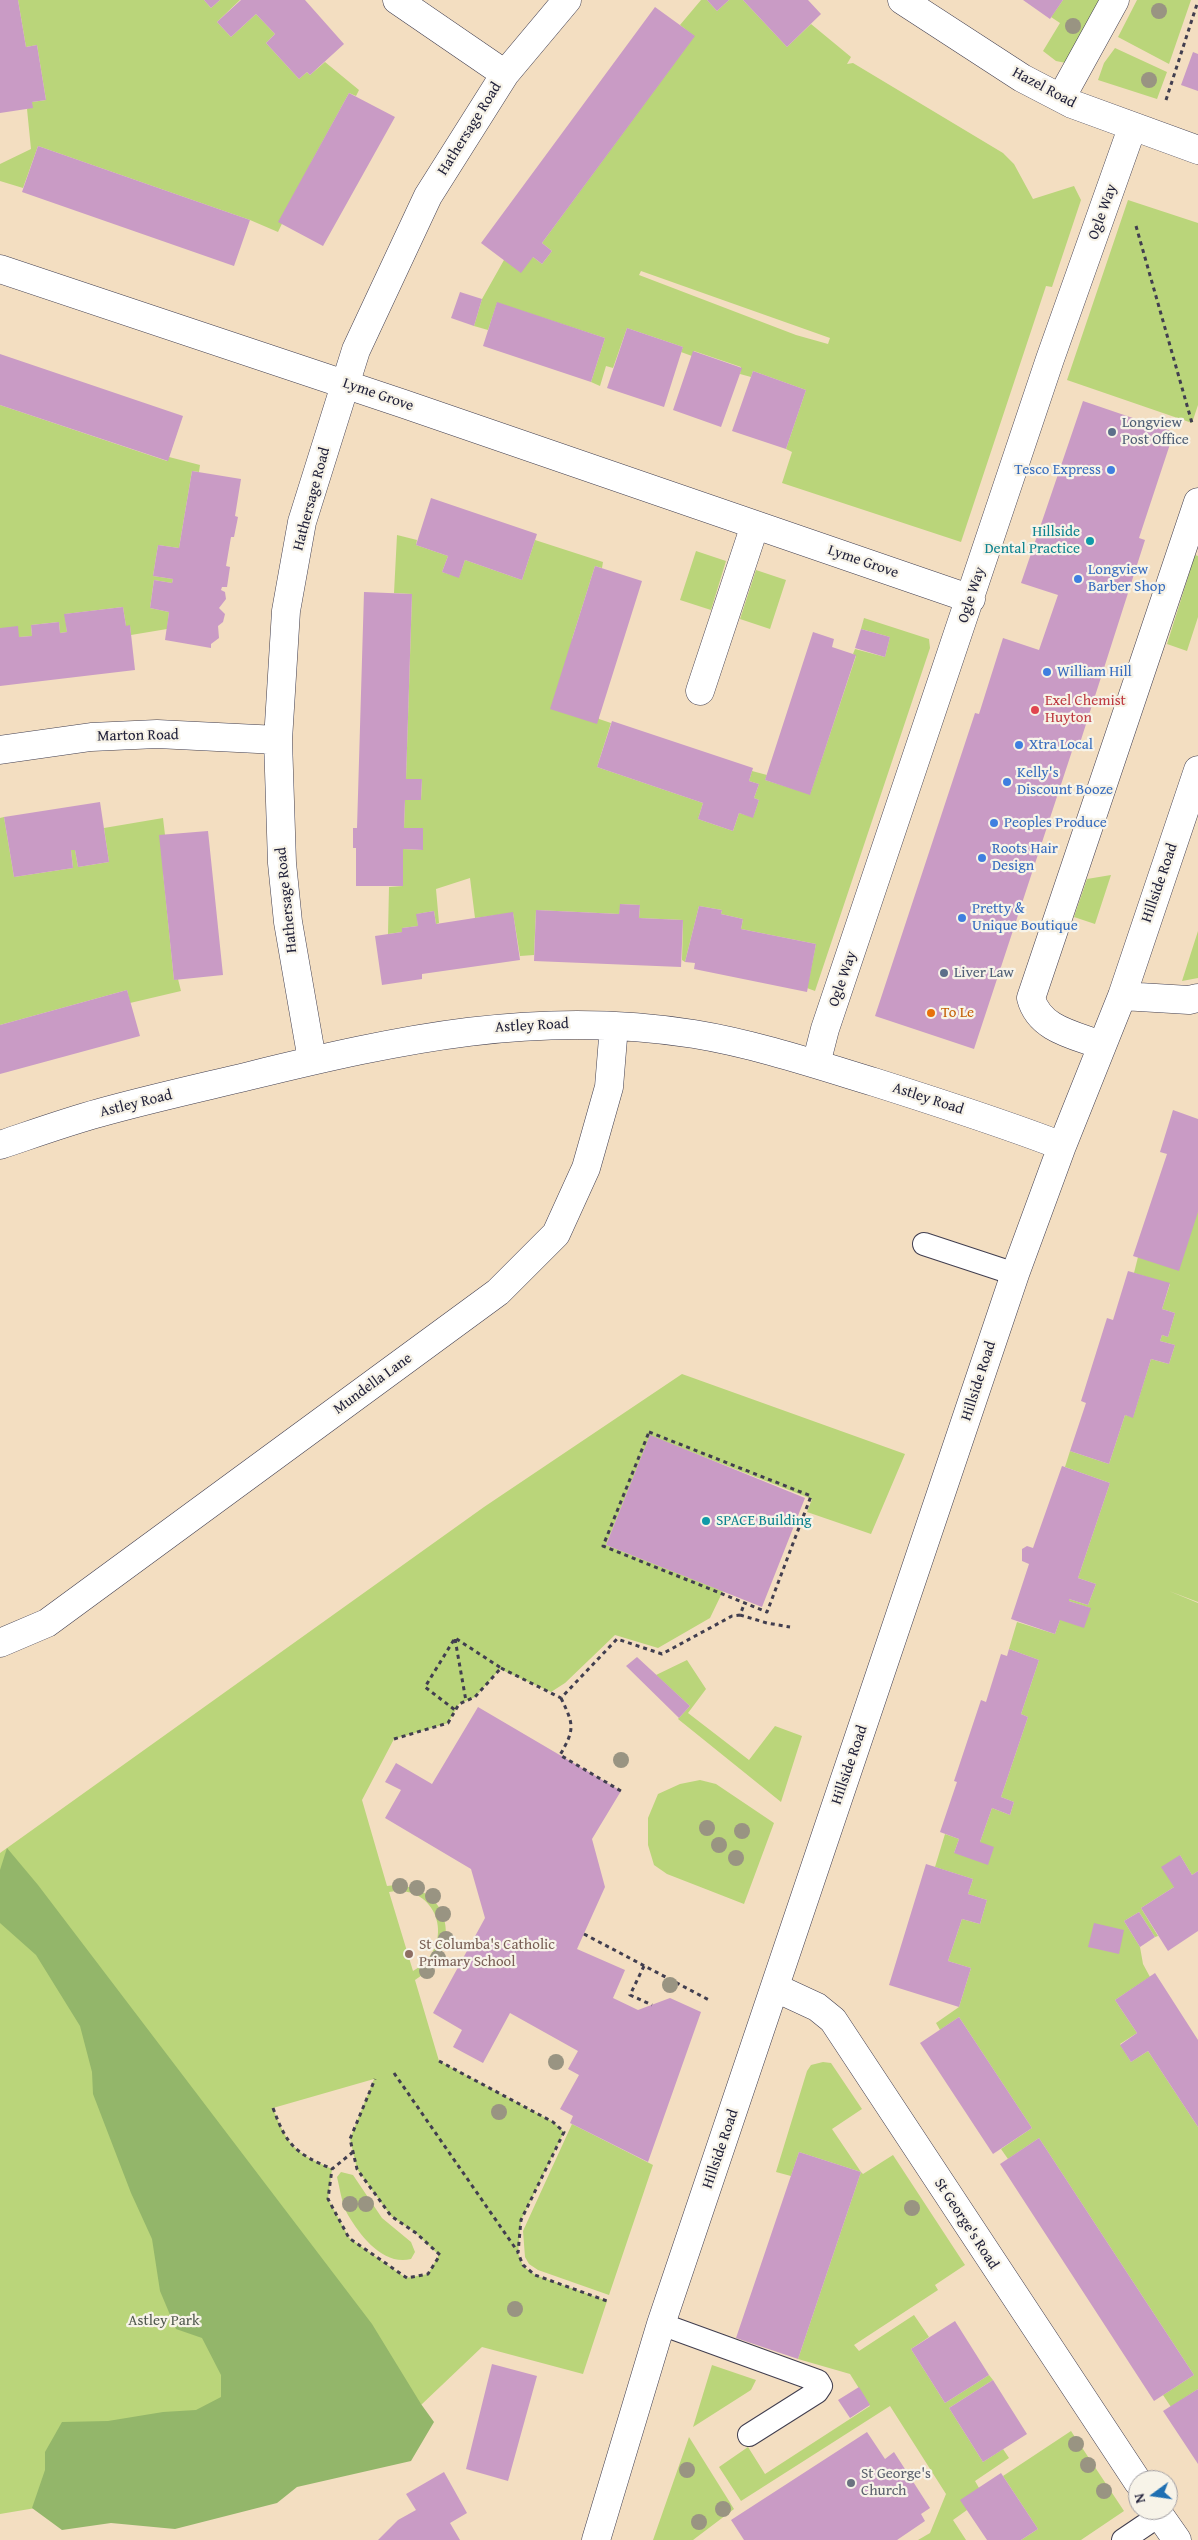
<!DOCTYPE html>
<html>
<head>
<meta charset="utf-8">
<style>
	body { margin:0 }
	#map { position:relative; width:1198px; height:2540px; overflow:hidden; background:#f3dec1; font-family:"Gentium Book Plus",serif }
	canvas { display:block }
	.north { position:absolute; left:1128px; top:2470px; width:50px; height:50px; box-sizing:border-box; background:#f7f3e8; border:1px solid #a29fa3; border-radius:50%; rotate:256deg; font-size:14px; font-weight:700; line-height:20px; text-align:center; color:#22223b }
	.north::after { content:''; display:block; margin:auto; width:18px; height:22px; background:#1f6fb2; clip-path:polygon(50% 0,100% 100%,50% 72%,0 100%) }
</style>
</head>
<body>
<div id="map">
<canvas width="1198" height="2540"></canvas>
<div class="north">N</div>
</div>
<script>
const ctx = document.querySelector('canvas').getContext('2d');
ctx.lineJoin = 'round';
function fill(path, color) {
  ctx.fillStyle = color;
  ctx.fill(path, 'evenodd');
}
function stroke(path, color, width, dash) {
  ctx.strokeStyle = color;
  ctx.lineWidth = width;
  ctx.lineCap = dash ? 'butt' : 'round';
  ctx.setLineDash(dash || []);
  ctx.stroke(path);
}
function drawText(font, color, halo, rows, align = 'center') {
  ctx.font = font + ' "Gentium Book Plus",serif';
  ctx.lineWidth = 4.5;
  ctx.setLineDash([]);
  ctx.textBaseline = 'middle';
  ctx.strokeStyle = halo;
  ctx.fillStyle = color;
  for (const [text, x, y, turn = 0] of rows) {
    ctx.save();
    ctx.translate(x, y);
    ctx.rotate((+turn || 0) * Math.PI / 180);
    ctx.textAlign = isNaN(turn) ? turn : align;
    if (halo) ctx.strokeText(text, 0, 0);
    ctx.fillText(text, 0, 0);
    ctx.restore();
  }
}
const green = new Path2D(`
	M 18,0 L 204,0 L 211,8 L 220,0 L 240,0 L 217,22 L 231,37 L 256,14 L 275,34 L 266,43 L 299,79 L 307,72 L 310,75 L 325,62 L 359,90 L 356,96 L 349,93 L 312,161 L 278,232 L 250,220 L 38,146 L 23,188 L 0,181 L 0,164 L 31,149 L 27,109 L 32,102 L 46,100 L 37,45 L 26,47 Z
	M 701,0 L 707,0 L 717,11 L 729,0 L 743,0 L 787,47 L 811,24 L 851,57 L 847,64 L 853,63 L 1003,153 L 1014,164 L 1033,199 L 1074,186 L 1081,200 L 1052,287 L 1046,286 L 961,542 L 782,483 L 792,452 L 786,449 L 806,390 L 753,371 L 751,377 L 740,374 L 741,367 L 694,351 L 692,356 L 681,352 L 683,347 L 627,328 L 613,368 L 606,366 L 600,386 L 591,382 L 605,338 L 497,303 L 488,330 L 474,326 L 482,299 L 504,260 L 533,257 L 542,264 L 552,251 L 542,243 L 694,36 L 680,25 ZM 641,271 L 830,338 L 828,344 L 796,335 L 639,275 Z
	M 1063,0 L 1100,0 L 1066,63 L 1056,61 L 1043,51 L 1060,23 L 1051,17 Z
	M 1137,0 L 1191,0 L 1169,64 L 1118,37 Z
	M 1115,48 L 1167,72 L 1157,99 L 1098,80 L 1104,63 Z
	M 1128,200 L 1198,223 L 1198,405 L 1192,423 L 1067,380 Z
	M 0,405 L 167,461 L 169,457 L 200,465 L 199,472 L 192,471 L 179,548 L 158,545 L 153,576 L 173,579 L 172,583 L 154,580 L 150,608 L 169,612 L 167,629 L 131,635 L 130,626 L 126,626 L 123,607 L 65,614 L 67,632 L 60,633 L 59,622 L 31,625 L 32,636 L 19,637 L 0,628 Z
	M 397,535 L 417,540 L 416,545 L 448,556 L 442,572 L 459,577 L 465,560 L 522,580 L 535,540 L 603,562 L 602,568 L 595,566 L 572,639 L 599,719 L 611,723 L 597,767 L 703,803 L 698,819 L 733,831 L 739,813 L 753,817 L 759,800 L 754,798 L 759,784 L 749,781 L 752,771 L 767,775 L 765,780 L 810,794 L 856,656 L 853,654 L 855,649 L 885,657 L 890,637 L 861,629 L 864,618 L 929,639 L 930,648 L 815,991 L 807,988 L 816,944 L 741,929 L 743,919 L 721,914 L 722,910 L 699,906 L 685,962 L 682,960 L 683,920 L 639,918 L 640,905 L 621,904 L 619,914 L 536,910 L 534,955 L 520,956 L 513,913 L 475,918 L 470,878 L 436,889 L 439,923 L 436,924 L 434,911 L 417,914 L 418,926 L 402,928 L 402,932 L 388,934 L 389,887 L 403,886 L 403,849 L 422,850 L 423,829 L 404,828 L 405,800 L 421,800 L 422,779 L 406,779 L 412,594 L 394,593 Z
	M 696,551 L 726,561 L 711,610 L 680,600 Z
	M 1195,555 L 1198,556 L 1198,617 L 1187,651 L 1167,644 Z
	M 756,570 L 786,580 L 770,629 L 740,619 Z
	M 4,817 L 14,877 L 73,868 L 71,850 L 75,850 L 78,867 L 109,862 L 104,828 L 163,818 L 165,835 L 163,872 L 174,980 L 178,979 L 181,991 L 130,1003 L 127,990 L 0,1025 L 0,818 Z
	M 1111,875 L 1095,924 L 1074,917 L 1087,879 Z
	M 1198,931 L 1198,978 L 1182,981 Z
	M 1198,1212 L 1198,1602 L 1169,1591 L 1198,1603 L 1198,1871 L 1192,1875 L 1180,1855 L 1174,1887 L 1141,1908 L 1158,1936 L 1155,1937 L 1139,1912 L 1124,1921 L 1140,1947 L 1143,1964 L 1150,1977 L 1115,2000 L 1137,2033 L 1120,2044 L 1131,2062 L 1148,2051 L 1198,2127 L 1198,2389 L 1171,2407 L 1163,2395 L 1194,2375 L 1039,2138 L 1008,2159 L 1001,2149 L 1032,2128 L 959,2017 L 940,2030 L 936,2023 L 959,2007 L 971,1968 L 948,1961 L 962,1919 L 980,1924 L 987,1900 L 968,1894 L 973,1879 L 935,1867 L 945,1834 L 959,1839 L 954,1853 L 980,1842 L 992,1808 L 1010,1815 L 1014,1802 L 1001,1797 L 1028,1717 L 1021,1714 L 1039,1660 L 1009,1649 L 1017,1622 L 1055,1634 L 1060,1620 L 1090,1608 L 1069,1601 L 1069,1599 L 1088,1605 L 1096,1584 L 1078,1578 L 1110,1483 L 1065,1467 L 1070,1451 L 1109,1464 L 1125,1415 L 1133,1417 L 1151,1359 L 1169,1364 L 1175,1345 L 1160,1341 L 1162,1335 L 1168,1337 L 1175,1313 L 1162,1309 L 1170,1284 L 1134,1273 L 1138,1257 Z
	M 682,1374 L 905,1454 L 871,1534 L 807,1512 L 812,1499 L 650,1436 L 606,1545 L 723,1591 L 710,1618 L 658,1648 L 615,1635 L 565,1683 L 551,1692 L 500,1669 L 475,1697 L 459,1704 L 448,1723 L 394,1739 L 362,1800 L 387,1886 C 449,1879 468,1949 415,1980 L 439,2061 L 553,2122 L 564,2132 L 521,2220 L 518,2253 L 523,2266 L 535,2275 L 607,2301 L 583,2374 L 482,2347 L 421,2405 L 267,2469 L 0,2514 L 0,1853 L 484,1507 ZM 389,1892 C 438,1882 458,1946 413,1971 ZM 374,2079 L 350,2139 L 357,2169 L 391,2216 L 416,2233 L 439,2255 L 428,2274 L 406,2278 L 349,2238 L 328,2199 L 332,2169 C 295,2153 287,2146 273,2108 Z
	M 687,1660 L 706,1689 L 688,1713 L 749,1760 L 775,1726 L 802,1736 L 781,1802 L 678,1719 L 690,1706 L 656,1675 Z
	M 700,1780 L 716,1784 L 774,1823 L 744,1904 L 667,1874 L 654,1865 L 648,1845 L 648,1818 L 658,1794 L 680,1784 Z
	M 823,2062 L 831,2063 L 862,2109 L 832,2129 L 861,2172 L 863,2174 L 893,2155 L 965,2265 L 935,2285 L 938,2290 L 854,2345 L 859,2351 L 914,2315 L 929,2337 L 911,2349 L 945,2403 L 989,2375 L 993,2380 L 949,2408 L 983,2462 L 1003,2449 L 1009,2458 L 975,2481 L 979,2488 L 967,2510 L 953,2520 L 966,2540 L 918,2540 L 930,2533 L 946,2494 L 890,2406 L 741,2501 L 719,2467 L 748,2447 L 765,2474 L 870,2406 L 850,2374 L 798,2359 L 861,2172 L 799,2152 L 791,2176 L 776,2172 L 807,2071 L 811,2065 Z
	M 572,2124 L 653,2165 L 609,2295 L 538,2270 L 529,2264 L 525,2257 L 523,2231 Z
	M 341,2172 L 353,2175 L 382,2218 L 411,2242 L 415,2252 L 411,2259 C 384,2266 361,2237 348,2215 C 342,2205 340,2189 337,2177 Z
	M 712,2365 L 756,2380 L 751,2390 L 693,2427 Z
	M 1071,2431 L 1124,2511 L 1081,2540 L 1021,2540 L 1038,2529 L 1003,2476 Z
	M 689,2437 L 734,2509 L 693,2540 L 653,2540 Z`);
const forest = new Path2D(`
	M 7,1848 L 38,1885 L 372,2324 L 421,2404 L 434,2422 L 411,2461 L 297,2487 L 277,2503 L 175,2529 L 111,2523 L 62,2530 L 32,2508 L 45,2470 L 45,2452 L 62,2422 L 108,2421 L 163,2412 L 196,2410 L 221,2397 L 221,2375 L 202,2338 L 176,2329 L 160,2291 L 152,2239 L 131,2193 L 93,2094 L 92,2072 L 80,2026 L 36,1955 L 0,1923 L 0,1870 Z`);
const building = new Path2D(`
	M 0,0 L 18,0 L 26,47 L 37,45 L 46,100 L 32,102 L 33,108 L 0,113 Z
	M 204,0 L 220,0 L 211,8 Z
	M 241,0 L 305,0 L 344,44 L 310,75 L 307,72 L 299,79 L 266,43 L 275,34 L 256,14 L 231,37 L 217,22 Z
	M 707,0 L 729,0 L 717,11 Z
	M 743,0 L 808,0 L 821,14 L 787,47 Z
	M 1023,0 L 1063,0 L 1050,19 Z
	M 655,7 L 695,36 L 542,243 L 552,251 L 542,264 L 533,257 L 521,273 L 481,243 Z
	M 1193,52 L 1198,54 L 1198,91 L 1181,85 Z
	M 349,93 L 395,117 L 323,246 L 278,222 Z
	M 38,146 L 250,220 L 234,266 L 22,192 Z
	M 460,292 L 482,299 L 474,326 L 451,318 Z
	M 497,302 L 605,338 L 591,382 L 483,346 Z
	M 627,328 L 683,347 L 664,407 L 607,388 Z
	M 693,351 L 742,368 L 721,427 L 673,410 Z
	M 0,354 L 183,416 L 168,461 L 0,405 Z
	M 753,371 L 806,390 L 786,449 L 732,431 Z
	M 1083,401 L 1174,432 L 1139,538 L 1145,540 L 1079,746 L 1074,745 L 974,1049 L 875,1016 L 975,713 L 979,714 L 1003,638 L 1039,650 L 1058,595 L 1021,583 Z
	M 192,471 L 241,479 L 235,516 L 238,517 L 234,537 L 231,537 L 226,566 L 230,567 L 227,587 L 222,587 L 221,590 L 225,592 L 226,599 L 219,608 L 225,614 L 223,622 L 218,626 L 219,638 L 211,644 L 211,648 L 165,640 L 169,612 L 150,608 L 154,580 L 172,583 L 173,579 L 153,576 L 158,545 L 179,548 Z
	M 431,498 L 537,534 L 522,580 L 465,560 L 459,578 L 442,572 L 448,556 L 416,545 Z
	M 595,566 L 642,581 L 597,724 L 550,709 Z
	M 364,592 L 412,594 L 406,779 L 422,779 L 421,800 L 405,800 L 404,828 L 423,828 L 423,850 L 403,849 L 403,886 L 356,886 L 356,848 L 353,848 L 353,828 L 357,828 Z
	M 123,607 L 126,626 L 130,625 L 135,670 L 0,686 L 0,628 L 18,626 L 19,637 L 32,636 L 31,625 L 59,622 L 60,633 L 67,632 L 64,614 Z
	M 861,629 L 890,637 L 885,657 L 855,648 Z
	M 813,632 L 834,639 L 832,647 L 856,655 L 810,795 L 765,780 Z
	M 612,721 L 753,768 L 749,781 L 759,784 L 754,798 L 759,800 L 753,818 L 739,813 L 733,831 L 698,819 L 703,803 L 597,767 Z
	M 100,802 L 109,862 L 78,867 L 75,850 L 71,850 L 73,868 L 14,877 L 4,817 Z
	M 208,831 L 223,975 L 174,980 L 159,835 Z
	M 620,904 L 640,905 L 639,918 L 683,920 L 681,967 L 534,961 L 536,910 L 619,914 Z
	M 699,906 L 722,910 L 721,914 L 743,919 L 741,929 L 816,944 L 807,992 L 694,969 L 695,963 L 685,962 Z
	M 434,911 L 436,924 L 513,912 L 520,960 L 422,974 L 422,979 L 382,985 L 375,936 L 402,932 L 402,928 L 418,926 L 416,914 Z
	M 127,990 L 140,1036 L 0,1074 L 0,1025 Z
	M 1173,1110 L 1198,1119 L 1198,1212 L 1179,1271 L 1133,1256 L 1167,1154 L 1160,1152 Z
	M 1128,1271 L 1170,1283 L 1162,1309 L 1175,1313 L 1168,1337 L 1162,1335 L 1160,1341 L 1175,1345 L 1169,1364 L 1151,1359 L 1133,1418 L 1125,1415 L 1109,1464 L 1070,1451 L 1086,1403 L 1081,1401 L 1107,1318 L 1113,1320 Z
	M 650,1435 L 805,1498 L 762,1607 L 606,1545 Z
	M 1062,1466 L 1110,1483 L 1078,1578 L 1096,1584 L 1088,1605 L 1069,1599 L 1069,1601 L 1091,1608 L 1084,1628 L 1060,1620 L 1055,1634 L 1011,1619 L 1029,1564 L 1022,1561 L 1022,1549 L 1027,1546 L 1033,1548 Z
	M 1009,1649 L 1039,1660 L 1021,1714 L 1028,1717 L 1001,1797 L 1014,1802 L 1010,1815 L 992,1808 L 980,1842 L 994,1847 L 988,1865 L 954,1853 L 959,1839 L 940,1832 L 957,1782 L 954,1781 L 981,1700 L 986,1702 L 1001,1654 L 1007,1656 Z
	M 637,1657 L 690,1706 L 679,1718 L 626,1666 Z
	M 478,1707 L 621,1791 L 592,1839 L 605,1887 L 577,1949 L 625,1970 L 613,1998 L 638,2010 L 670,1998 L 701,2012 L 648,2162 L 570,2123 L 573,2116 L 560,2109 L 579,2075 L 568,2069 L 578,2051 L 510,2013 L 483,2063 L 453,2047 L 462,2030 L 433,2013 L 485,1918 L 471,1869 L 385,1818 L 401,1790 L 385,1782 L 396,1763 L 432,1784 Z
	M 1180,1855 L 1192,1875 L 1198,1871 L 1198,1931 L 1168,1951 L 1141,1908 L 1174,1887 L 1161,1867 Z
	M 926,1864 L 973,1879 L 968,1894 L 987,1900 L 980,1924 L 962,1919 L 948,1961 L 971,1968 L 959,2007 L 889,1985 Z
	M 1139,1912 L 1155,1937 L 1140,1947 L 1124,1921 Z
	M 1094,1923 L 1124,1930 L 1119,1954 L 1088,1947 Z
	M 1155,1973 L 1198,2040 L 1198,2127 L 1148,2051 L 1131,2062 L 1120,2045 L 1137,2033 L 1115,2000 Z
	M 959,2017 L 1032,2128 L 993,2154 L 920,2043 Z
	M 1039,2138 L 1194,2375 L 1154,2401 L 1000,2164 Z
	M 799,2152 L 861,2172 L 798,2359 L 736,2338 Z
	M 955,2321 L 989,2375 L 945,2403 L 911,2349 Z
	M 492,2364 L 537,2376 L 508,2481 L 466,2469 Z
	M 993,2380 L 1027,2434 L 983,2462 L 949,2408 Z
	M 859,2387 L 870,2405 L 850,2418 L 838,2400 Z
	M 1198,2389 L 1198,2464 L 1163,2411 Z
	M 867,2432 L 885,2459 L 894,2452 L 930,2508 L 921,2514 L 925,2521 L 897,2540 L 744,2540 L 731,2520 Z
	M 444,2472 L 467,2513 L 450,2523 L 460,2540 L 378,2540 L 398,2520 L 416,2510 L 406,2494 Z
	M 1001,2473 L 1038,2529 L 1021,2540 L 987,2540 L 960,2500 Z`);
const path = new Path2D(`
	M 1166,100 L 1198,1
	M 1136,226 L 1192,423
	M 649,1432 L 811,1496 L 767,1612 L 603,1546 Z
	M 740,1615 L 767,1623 L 790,1627
	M 455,1639 L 466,1701
	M 501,1668 L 561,1698 L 617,1639 L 662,1654 L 732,1616 L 740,1615 L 745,1602
	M 561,1698 C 574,1725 575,1729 560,1755 L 621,1791
	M 394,1739 L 448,1723 L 459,1704 L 475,1697 L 501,1668 L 455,1638 L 425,1687 L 455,1710
	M 584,1934 L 711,2001
	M 644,1966 L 630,1995 L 652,2005
	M 439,2061 L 553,2122 L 564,2132 L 521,2220 L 518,2253 L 523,2265 L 535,2275 L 607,2301
	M 394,2073 L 518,2252
	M 273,2108 C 287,2146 295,2153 332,2169
	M 353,2152 L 332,2169 L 328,2199 L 349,2238 L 407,2278 L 428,2274 L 440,2255 L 416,2233 L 391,2216 L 357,2169 L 350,2139 L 375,2079`);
const service = new Path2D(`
	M 924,1244 L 1015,1274
	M 661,2324 L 818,2381 L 821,2386 L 817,2392 L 749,2435
	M 1123,2540 L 1160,2515`);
const minor = new Path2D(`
	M 397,0 L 505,74
	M 902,0 L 1022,78 L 1072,104 L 1198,150
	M 1061,98 L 1115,0
	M 0,269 L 404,404 L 971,599
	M 700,691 L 755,525
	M 0,750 L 91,737 L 157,734 L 278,740
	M 1122,996 L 1189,1000 L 1198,998
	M 1101,1045 C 1074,1035 1039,1029 1031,998 L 1198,502
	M 312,1060 L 288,922 L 282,863 L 278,740 L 286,611 L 302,522 L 356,350 L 428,196 L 505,74 L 567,0
	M 816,1064 L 825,1029 L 1050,359 L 1132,128
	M 0,1145 C 33,1134 66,1122 99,1113 C 149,1099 199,1088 249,1076 C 400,1039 538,1009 694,1034 C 755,1044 815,1064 874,1082 C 937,1102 1000,1122 1062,1146
	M 0,1643 L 47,1623 L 498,1292 L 556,1234 L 586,1168 L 609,1087 L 614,1026
	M 776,1988 L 817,2007 L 833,2020 L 1138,2482
	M 1156,2510 L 1177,2540
	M 596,2540 L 661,2324 L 1015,1274 L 1062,1146 L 1122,996 L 1198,770`);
const trees = [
	[1159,11],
	[1073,26],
	[1149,80],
	[621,1760],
	[707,1828],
	[742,1831],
	[719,1845],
	[736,1858],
	[400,1886],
	[417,1888],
	[433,1896],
	[443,1914],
	[446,1939],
	[438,1958],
	[427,1971],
	[670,1985],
	[556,2062],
	[499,2112],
	[350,2204],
	[366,2204],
	[912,2208],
	[515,2309],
	[1076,2444],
	[1088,2465],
	[687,2470],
	[1104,2491],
	[723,2509],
	[699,2522]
];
const markers = [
	[1112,432,5,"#5c6f8a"],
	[1111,470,5,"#3f7fe0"],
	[1090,541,5,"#0f9aa8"],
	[1078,579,5,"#3f7fe0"],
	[1047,672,5,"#3f7fe0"],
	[1035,710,5,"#e0444e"],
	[1019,745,5,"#3f7fe0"],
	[1007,782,5,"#3f7fe0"],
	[994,823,5,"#3f7fe0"],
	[982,858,5,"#3f7fe0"],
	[962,918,5,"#3f7fe0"],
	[944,973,5,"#5c6f8a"],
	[931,1013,5,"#e8710a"],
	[706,1521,5,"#0f9aa8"],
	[409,1954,5,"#8d6e63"],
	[851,2483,5,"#6b7280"]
];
const streetNames = [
	["Hazel Road",1044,88,28],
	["Hathersage Road",470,129,-58],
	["Ogle Way",1103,212,-70],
	["Lyme Grove",378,395,19],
	["Hathersage Road",312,499,-75],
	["Lyme Grove",863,562,19],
	["Ogle Way",972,595,-72],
	["Marton Road",138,736,-1],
	["Hillside Road",1160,883,-71],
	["Hathersage Road",287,900,-96],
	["Ogle Way",843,979,-71],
	["Astley Road",532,1026,-3],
	["Astley Road",928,1099,18],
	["Astley Road",136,1104,-14],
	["Hillside Road",979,1381,-72],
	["Mundella Lane",373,1384,-36],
	["Hillside Road",850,1765,-71],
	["Hillside Road",721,2149,-71],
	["St George's Road",966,2224,57]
];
const serviceNames = [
	["Longview",1122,423],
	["Post Office",1122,440],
	["Liver Law",954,973]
];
const shopNames = [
	["Tesco Express",1101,470,"right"],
	["Longview",1088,570],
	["Barber Shop",1088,587],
	["William Hill",1057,672],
	["Xtra Local",1029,745],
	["Kelly's",1017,773],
	["Discount Booze",1017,790],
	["Peoples Produce",1004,823],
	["Roots Hair",992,849],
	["Design",992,866],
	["Pretty &",972,909],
	["Unique Boutique",972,926]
];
const cultureNames = [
	["Hillside",1080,532],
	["Dental Practice",1080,549],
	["SPACE Building",716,1521,"left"]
];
const healthNames = [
	["Exel Chemist",1045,701],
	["Huyton",1045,718]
];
const foodNames = [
	["To Le",941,1013]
];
const educationNames = [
	["St Columba's Catholic",419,1945],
	["Primary School",419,1962]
];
const parkNames = [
	["Astley Park",164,2321]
];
const worshipNames = [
	["St George's",861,2474],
	["Church",861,2491]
];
fill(green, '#bad57a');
fill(forest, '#93b66a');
fill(building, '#c99bc5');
stroke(service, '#413e4f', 24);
stroke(minor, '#413e4f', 29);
stroke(path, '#413e4f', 3, [4, 4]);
stroke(service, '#fff', 22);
stroke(minor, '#fff', 28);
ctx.fillStyle = '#999482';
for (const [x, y] of trees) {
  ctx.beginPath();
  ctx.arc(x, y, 8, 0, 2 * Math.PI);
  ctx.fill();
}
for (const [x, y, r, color] of markers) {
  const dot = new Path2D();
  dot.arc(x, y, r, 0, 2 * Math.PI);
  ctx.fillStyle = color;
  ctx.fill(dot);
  stroke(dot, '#f7f3e8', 2);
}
drawText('15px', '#22223b', '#f7f3e8', streetNames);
drawText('15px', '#4e5e75', '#f7f3e8', serviceNames, 'left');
drawText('15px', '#366cbe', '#f7f3e8', shopNames, 'left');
drawText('15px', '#0d838f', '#f7f3e8', cultureNames, 'right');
drawText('15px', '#be3a42', '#f7f3e8', healthNames, 'left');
drawText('15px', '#c56008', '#f7f3e8', foodNames, 'left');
drawText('15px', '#785e54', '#f7f3e8', educationNames, 'left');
drawText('15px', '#50584e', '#f7f3e8', parkNames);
drawText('15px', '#5b616d', '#f7f3e8', worshipNames, 'left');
</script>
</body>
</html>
